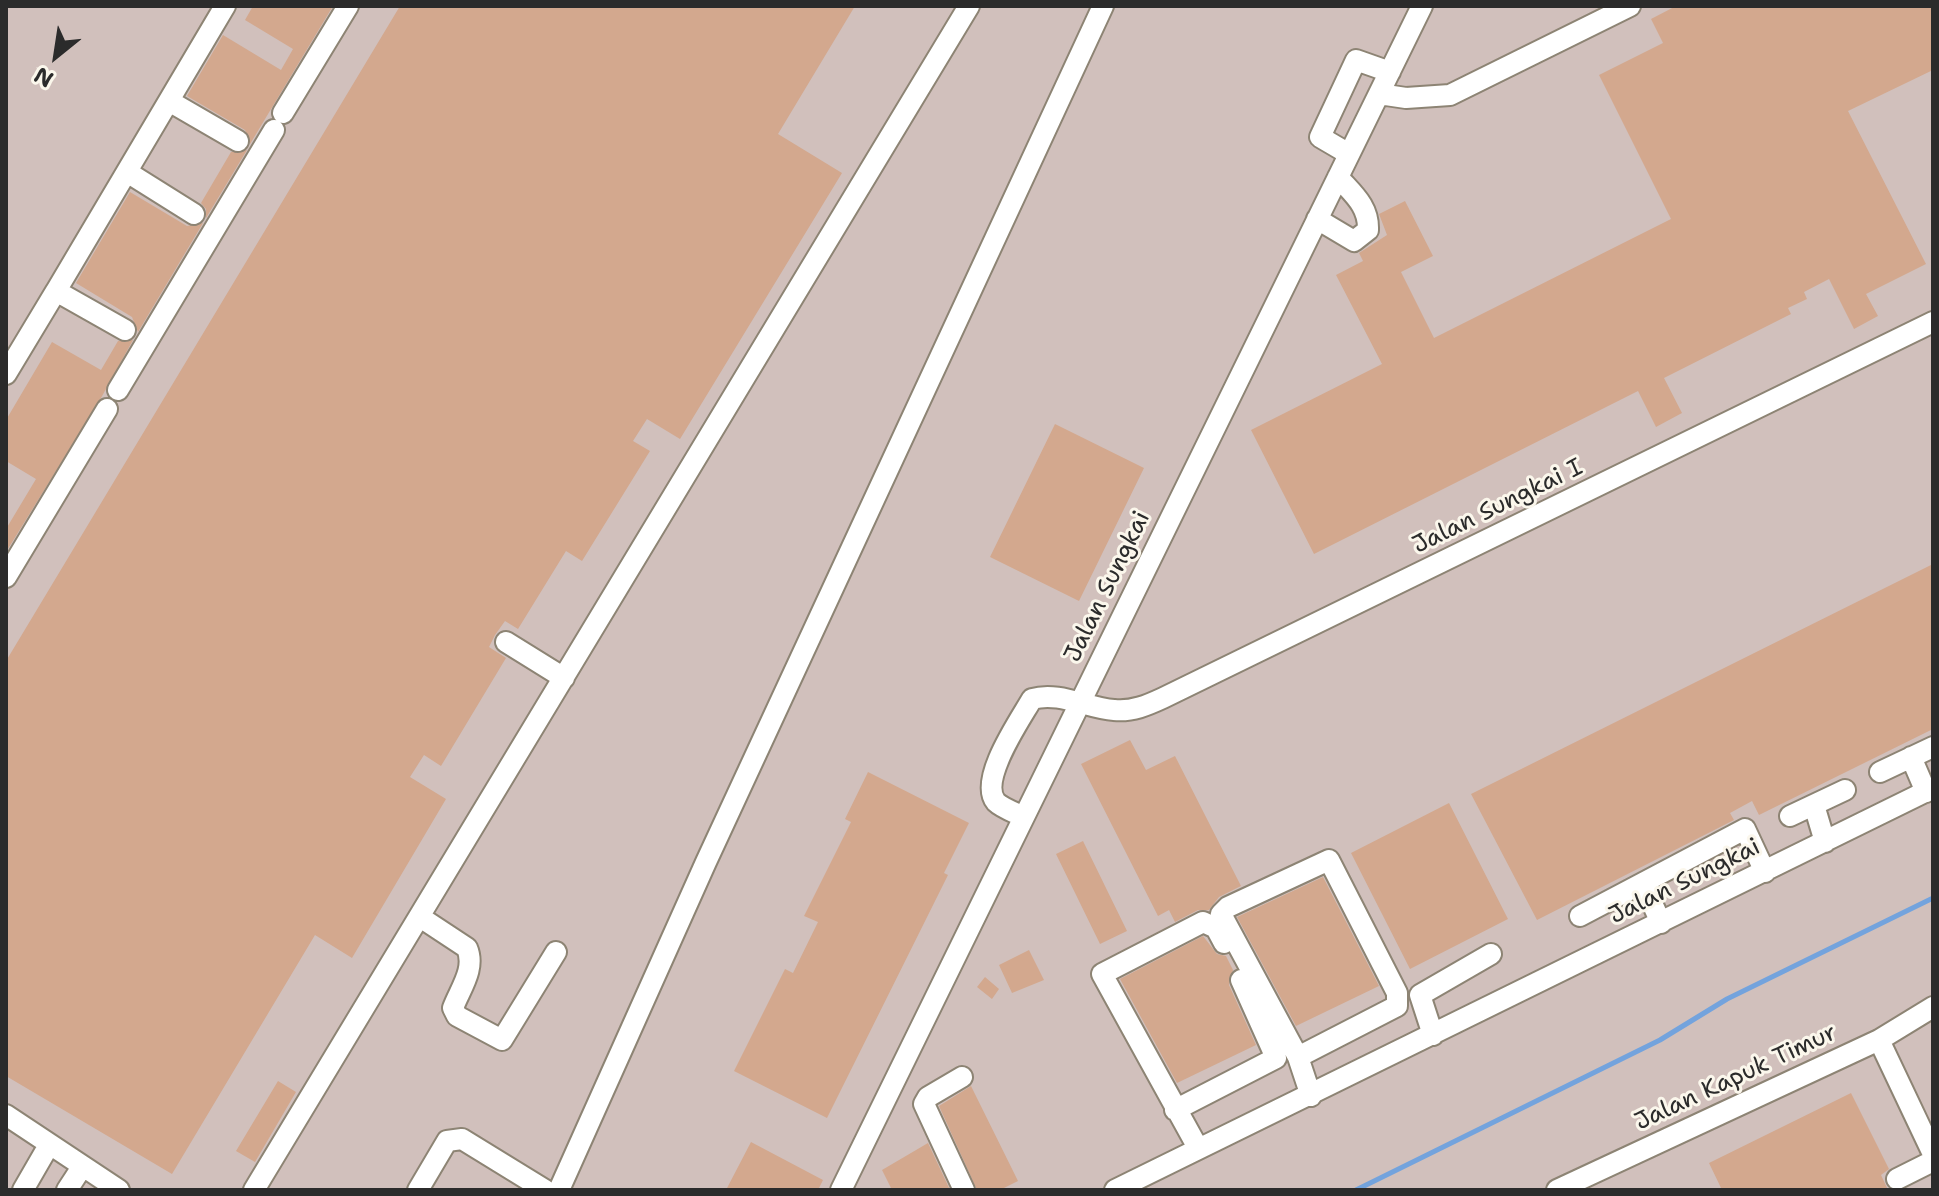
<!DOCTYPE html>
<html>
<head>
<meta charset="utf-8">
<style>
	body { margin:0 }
	#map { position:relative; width:1939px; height:1196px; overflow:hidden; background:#efdebd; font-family:"Shantell Sans",sans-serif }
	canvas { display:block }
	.frame { position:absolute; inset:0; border:8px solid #2b2b2b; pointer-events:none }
	.north { position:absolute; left:16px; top:16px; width:80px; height:80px; -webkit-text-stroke:6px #fbf7ec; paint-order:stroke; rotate:210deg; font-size:22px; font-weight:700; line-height:32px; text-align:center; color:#2b2b2b }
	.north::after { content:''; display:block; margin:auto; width:28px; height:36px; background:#2b2b2b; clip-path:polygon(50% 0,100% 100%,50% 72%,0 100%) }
</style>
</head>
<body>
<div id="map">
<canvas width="1939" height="1196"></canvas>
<div class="frame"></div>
<div class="north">N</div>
</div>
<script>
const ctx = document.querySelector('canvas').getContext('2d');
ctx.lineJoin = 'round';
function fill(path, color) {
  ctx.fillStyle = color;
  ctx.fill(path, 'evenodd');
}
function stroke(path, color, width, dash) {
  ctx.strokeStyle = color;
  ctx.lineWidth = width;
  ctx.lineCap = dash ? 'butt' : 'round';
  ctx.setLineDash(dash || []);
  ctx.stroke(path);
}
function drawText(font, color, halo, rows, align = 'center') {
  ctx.font = font + ' "Shantell Sans",sans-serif';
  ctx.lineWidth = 6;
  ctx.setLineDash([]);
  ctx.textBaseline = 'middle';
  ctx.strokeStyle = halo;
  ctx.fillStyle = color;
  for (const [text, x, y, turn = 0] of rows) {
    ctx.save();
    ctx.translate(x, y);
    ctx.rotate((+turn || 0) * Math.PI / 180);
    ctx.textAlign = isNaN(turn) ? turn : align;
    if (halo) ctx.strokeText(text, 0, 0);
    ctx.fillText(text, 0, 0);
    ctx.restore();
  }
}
const industrial = new Path2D(`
	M 6,6 L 1933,6 L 1933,1190 L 6,1190 Z`);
const stream = new Path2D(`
	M 1356,1190 L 1660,1040 L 1727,999 L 1933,898`);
const building = new Path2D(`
	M 253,6 L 333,6 L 250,144 L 245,130 L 187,96 L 223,35 L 281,70 L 293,49 L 245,20 Z
	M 400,6 L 855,6 L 778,134 L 842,173 L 680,439 L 647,419 L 633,441 L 650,451 L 582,561 L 566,551 L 518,629 L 505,621 L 495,635 L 489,647 L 506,658 L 441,766 L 424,755 L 410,777 L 446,799 L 352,958 L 315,935 L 172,1174 L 6,1076 L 6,661 Z
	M 1676,6 L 1933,6 L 1933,70 L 1848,111 L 1926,264 L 1866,294 L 1878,316 L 1854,329 L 1829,279 L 1804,292 L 1807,299 L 1788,308 L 1791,314 L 1664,378 L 1682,413 L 1656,427 L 1638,391 L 1314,554 L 1251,430 L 1382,364 L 1336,275 L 1363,261 L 1359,253 L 1387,235 L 1379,214 L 1405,201 L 1433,256 L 1401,272 L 1434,338 L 1671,219 L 1599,75 L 1663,43 L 1651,19 Z
	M 247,150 L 206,218 L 206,209 L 201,203 L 231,152 Z
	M 130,192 L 187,226 L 203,223 L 138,332 L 132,317 L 76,283 Z
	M 133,340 L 101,398 L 6,552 L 6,529 L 36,479 L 6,461 L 6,420 L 52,342 L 101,370 L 118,341 Z
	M 1055,424 L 1144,468 L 1079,601 L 990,557 Z
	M 1933,564 L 1933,729 L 1759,815 L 1752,801 L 1730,813 L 1734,820 L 1537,920 L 1471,794 Z
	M 1130,740 L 1146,770 L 1175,756 L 1241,886 L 1219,897 L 1209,910 L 1198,910 L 1175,922 L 1169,910 L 1158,916 L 1081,764 Z
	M 868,772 L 969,823 L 944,873 L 948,875 L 827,1118 L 734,1071 L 785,969 L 793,973 L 818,922 L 804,916 L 851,822 L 845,819 Z
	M 1449,803 L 1508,919 L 1410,969 L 1351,853 Z
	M 1083,841 L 1127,931 L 1100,944 L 1056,854 Z
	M 1323,877 L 1379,986 L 1296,1026 L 1237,917 Z
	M 1203,936 L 1217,954 L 1226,956 L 1233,970 L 1229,985 L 1256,1045 L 1177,1083 L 1120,979 Z
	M 1029,950 L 1044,980 L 1012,993 L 999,965 Z
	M 985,977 L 999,989 L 992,999 L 977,987 Z
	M 278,1081 L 296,1092 L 255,1162 L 236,1151 Z
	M 971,1086 L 1018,1181 L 1000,1190 L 977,1190 L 939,1106 Z
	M 1851,1093 L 1889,1169 L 1881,1175 L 1888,1190 L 1722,1190 L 1709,1163 Z
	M 751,1142 L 823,1180 L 818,1190 L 726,1190 Z
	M 928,1143 L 950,1190 L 892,1190 L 882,1170 Z`);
const minor = new Path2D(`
	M 1379,94 L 1406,98 L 1450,95 L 1630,6
	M 169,101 L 238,141
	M 283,113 L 348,6
	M 1349,154 L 1320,137 L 1356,60 L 1390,72
	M 127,172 L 194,214
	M 1317,219 L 1354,241 L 1368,230 C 1369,206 1353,194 1338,177
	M 56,291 L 225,6
	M 6,374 L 56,291 L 125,330
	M 118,390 L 274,130
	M 6,577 L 107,409
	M 506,642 L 564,678
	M 1911,757 L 1926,792
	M 1880,772 L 1933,747
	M 1814,805 L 1825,842
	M 1790,816 L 1845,790
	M 1024,817 C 1016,813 1002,808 996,802 C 978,780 1020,720 1032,699 C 1059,691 1087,708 1114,710 C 1132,712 1148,705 1163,698 L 1933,322
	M 1643,883 L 1661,923
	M 1580,916 L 1745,829 L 1765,872
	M 420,917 L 467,948 C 476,969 460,989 453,1008 L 457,1016 L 502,1040 L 556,952
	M 1433,1035 L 1420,995 L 1491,954
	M 1879,1040 L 1933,1154
	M 1298,1057 L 1397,1006 L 1397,993 L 1329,860 L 1228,907 L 1221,914 L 1298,1057 L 1311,1096
	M 962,1077 L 928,1097 L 924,1104 L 964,1190
	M 1175,1110 L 1276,1058 L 1241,980
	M 6,1115 L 119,1190
	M 1198,1148 L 1102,974 L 1203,922 L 1216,928 L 1224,943
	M 1897,1179 L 1933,1161
	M 23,1190 L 49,1145
	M 67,1190 L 82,1167
	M 254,1190 L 969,6
	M 418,1190 L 447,1141 L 462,1139 L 545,1190
	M 559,1190 L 706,862 L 1103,6
	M 841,1190 L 1422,6
	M 1115,1190 L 1933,788
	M 1557,1190 L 1879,1040 L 1933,1007`);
const streetNames = [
	["Jalan Sungkai I",1498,507,-26],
	["Jalan Sungkai",1108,587,-64],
	["Jalan Sungkai",1685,882,-26],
	["Jalan Kapuk Timur",1736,1078,-25]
];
fill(industrial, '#d1c0bc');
stroke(stream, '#73a3dd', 5);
fill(building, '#d3a88e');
stroke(minor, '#8d8474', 24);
stroke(minor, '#fff', 20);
drawText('24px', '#2b2b2b', '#fbf7ec', streetNames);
</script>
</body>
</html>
